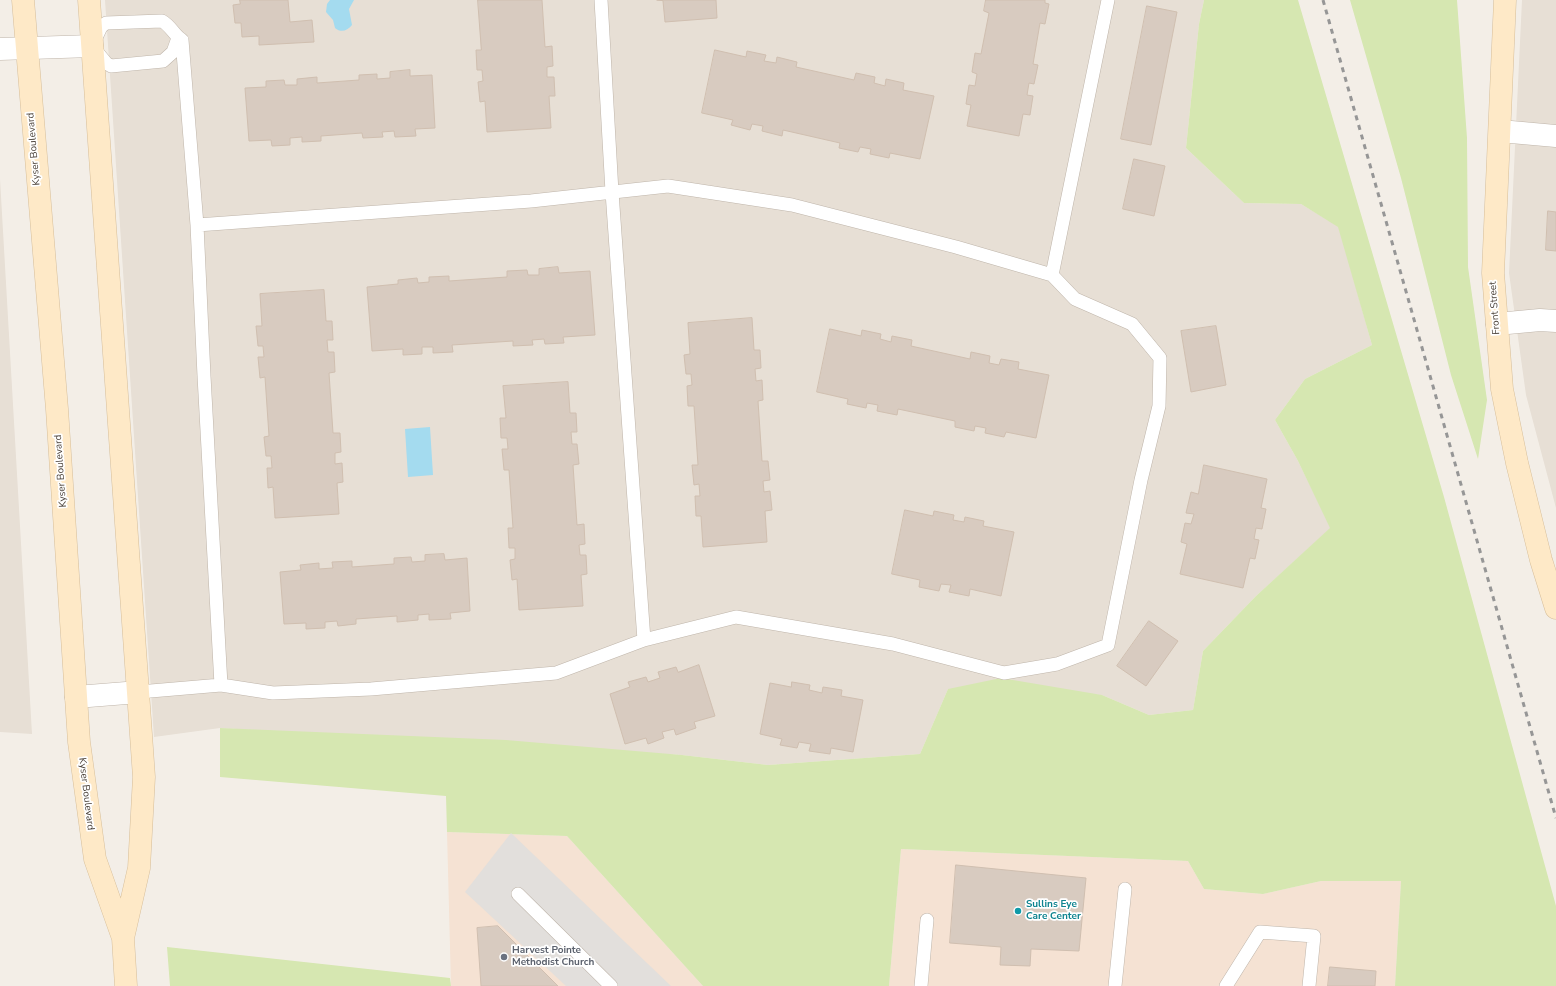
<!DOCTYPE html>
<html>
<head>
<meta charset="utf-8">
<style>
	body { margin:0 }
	canvas { display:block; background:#f3eee7 }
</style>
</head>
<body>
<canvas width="1556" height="986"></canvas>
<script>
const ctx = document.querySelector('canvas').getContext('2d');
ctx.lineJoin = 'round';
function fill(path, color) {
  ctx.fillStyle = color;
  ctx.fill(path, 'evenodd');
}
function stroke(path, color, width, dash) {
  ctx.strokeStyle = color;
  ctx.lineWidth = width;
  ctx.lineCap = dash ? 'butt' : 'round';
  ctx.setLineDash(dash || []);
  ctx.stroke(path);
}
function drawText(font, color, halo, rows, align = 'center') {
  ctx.font = font + ' "Nunito Sans",sans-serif';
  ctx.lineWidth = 3.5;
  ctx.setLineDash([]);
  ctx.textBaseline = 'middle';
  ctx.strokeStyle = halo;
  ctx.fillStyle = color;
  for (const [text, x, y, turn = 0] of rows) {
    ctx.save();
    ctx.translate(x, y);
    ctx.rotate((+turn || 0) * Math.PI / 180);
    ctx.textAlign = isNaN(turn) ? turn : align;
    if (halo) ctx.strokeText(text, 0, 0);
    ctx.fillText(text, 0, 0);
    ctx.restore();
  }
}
const residential = new Path2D(`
	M 105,0 L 1204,0 L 1199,24 L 1186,148 L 1244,203 L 1301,204 L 1339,227 L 1372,345 L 1305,379 L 1275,420 L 1298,461 L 1331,528 L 1256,596 L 1203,651 L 1193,710 L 1149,715 L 1102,695 L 948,689 L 920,754 L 768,765 L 682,755 L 220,728 L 154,737 Z
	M 1522,0 L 1556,0 L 1556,508 L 1526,395 L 1509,273 Z
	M 0,179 L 32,734 L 0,732 Z`);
const commercial = new Path2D(`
	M 447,832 L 567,836 L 703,986 L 451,986 Z
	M 901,849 L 1188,861 L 1204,889 L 1263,894 L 1321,881 L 1401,881 L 1395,986 L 889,986 Z`);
const green = new Path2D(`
	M 1204,0 L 1298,0 L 1444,497 L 1556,906 L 1556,986 L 1395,986 L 1401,881 L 1321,881 L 1263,894 L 1204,889 L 1188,861 L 901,849 L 889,986 L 703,986 L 567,836 L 447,832 L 446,796 L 220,777 L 220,728 L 506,740 L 682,755 L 768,765 L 920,754 L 948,689 L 1001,678 L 1102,695 L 1149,715 L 1193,710 L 1203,651 L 1256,596 L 1330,528 L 1298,461 L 1275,420 L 1305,379 L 1372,345 L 1338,227 L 1301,204 L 1244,203 L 1186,148 L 1199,24 Z
	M 1350,0 L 1457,0 L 1467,138 L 1468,267 L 1487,400 L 1478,459 L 1451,375 L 1401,178 Z
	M 167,947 L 450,978 L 451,986 L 170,986 Z`);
const parking = new Path2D(`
	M 511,833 L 671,986 L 566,986 L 465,892 Z`);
const water = new Path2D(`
	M 330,0 L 354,0 L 349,9 L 352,25 C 347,31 341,33 335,28 L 333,20 L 326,12 L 327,4 Z
	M 430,427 L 433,475 L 408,477 L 405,429 Z`);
const building = new Path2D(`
	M 240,0 L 288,0 L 290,22 L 312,20 L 314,42 L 259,45 L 259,36 L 242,37 L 241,23 L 235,23 L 233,5 L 240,4 Z
	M 478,0 L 542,0 L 545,47 L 552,46 L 553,66 L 547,67 L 547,77 L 554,77 L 555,96 L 549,96 L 551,128 L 487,132 L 485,101 L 480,102 L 478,82 L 483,81 L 482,70 L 477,70 L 476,50 L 481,50 Z
	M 657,0 L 716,0 L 717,18 L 665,22 L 663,1 Z
	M 986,0 L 1045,0 L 1045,3 L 1049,4 L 1045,24 L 1040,23 L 1033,64 L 1038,65 L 1034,84 L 1029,83 L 1027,95 L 1033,96 L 1030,115 L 1023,114 L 1019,136 L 967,126 L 971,105 L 966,104 L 969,85 L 975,86 L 977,74 L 972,72 L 975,53 L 981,54 L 989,13 L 984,11 Z
	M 1147,6 L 1177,12 L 1151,145 L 1121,139 Z
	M 715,50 L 746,57 L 747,51 L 766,55 L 764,61 L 776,63 L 777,57 L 797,62 L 796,67 L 854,80 L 856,73 L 875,77 L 874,83 L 885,86 L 886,79 L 904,83 L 903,90 L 934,96 L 920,159 L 890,153 L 889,158 L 870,154 L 871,149 L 860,147 L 858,152 L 839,148 L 840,143 L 783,130 L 782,136 L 762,131 L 763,126 L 752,124 L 750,130 L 731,125 L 733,120 L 702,113 Z
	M 410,70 L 410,76 L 432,75 L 435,128 L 415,129 L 416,136 L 395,137 L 394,131 L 382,132 L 383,137 L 363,138 L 362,133 L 321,136 L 321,141 L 302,142 L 302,137 L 290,138 L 290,145 L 272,146 L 271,140 L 249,141 L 245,88 L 266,87 L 266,81 L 284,80 L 285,85 L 297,85 L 297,79 L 317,77 L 317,83 L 359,80 L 359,75 L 377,74 L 377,79 L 390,78 L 390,72 Z
	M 1134,159 L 1165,166 L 1154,216 L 1123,209 Z
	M 1548,211 L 1556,212 L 1556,251 L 1546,250 Z
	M 558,267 L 559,273 L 590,271 L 595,335 L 563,337 L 564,343 L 545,344 L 544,339 L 532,340 L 533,345 L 513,346 L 513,341 L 452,345 L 453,352 L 433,353 L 433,347 L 422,347 L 422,354 L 403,355 L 403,349 L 372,351 L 367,287 L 398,284 L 398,280 L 417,278 L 418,283 L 429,282 L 429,277 L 449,276 L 449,281 L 507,277 L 507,271 L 527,270 L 528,275 L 539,275 L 539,269 Z
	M 324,290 L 326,321 L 332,321 L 333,340 L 327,340 L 328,352 L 334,352 L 335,372 L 329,373 L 333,433 L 340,433 L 341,452 L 335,453 L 335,464 L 342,463 L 343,482 L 337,483 L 339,514 L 275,518 L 273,487 L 268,488 L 267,468 L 272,468 L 271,456 L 266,456 L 264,437 L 269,436 L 265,377 L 260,378 L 258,357 L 264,357 L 263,346 L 258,346 L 256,326 L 262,326 L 260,294 Z
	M 752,318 L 754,350 L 760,350 L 761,368 L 755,369 L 756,381 L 762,380 L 763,400 L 758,401 L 762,461 L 768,461 L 770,480 L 763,481 L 764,492 L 770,491 L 772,510 L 765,511 L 767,542 L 703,547 L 701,516 L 696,516 L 695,496 L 700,496 L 699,484 L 694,485 L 692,465 L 698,465 L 694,406 L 688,406 L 687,386 L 692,385 L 691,374 L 686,374 L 684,355 L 690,354 L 688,323 Z
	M 1216,326 L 1226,385 L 1191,392 L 1181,331 Z
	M 830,329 L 861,336 L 862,330 L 881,334 L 880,339 L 891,342 L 892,336 L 912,340 L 911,346 L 970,359 L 971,352 L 990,356 L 989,363 L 999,365 L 1001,359 L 1019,362 L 1018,369 L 1049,375 L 1036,438 L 1006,432 L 1004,437 L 985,433 L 986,428 L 975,426 L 974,431 L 955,427 L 955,421 L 898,409 L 897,415 L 877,411 L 878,405 L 867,403 L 866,408 L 847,404 L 848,399 L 817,392 Z
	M 568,382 L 570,413 L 576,413 L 577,432 L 571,432 L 572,444 L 577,444 L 579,464 L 573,465 L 577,525 L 584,524 L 585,544 L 579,545 L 580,555 L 586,555 L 587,574 L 581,575 L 583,606 L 519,610 L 517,579 L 512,580 L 510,560 L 515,559 L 515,548 L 509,548 L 508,528 L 513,528 L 509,470 L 504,470 L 502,449 L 508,449 L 507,438 L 501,438 L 500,418 L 506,418 L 503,386 Z
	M 1204,465 L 1267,479 L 1261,508 L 1266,509 L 1262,529 L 1256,528 L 1254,539 L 1259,540 L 1255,559 L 1250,558 L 1243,588 L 1180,574 L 1187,544 L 1181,542 L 1185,523 L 1191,524 L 1194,514 L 1186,513 L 1191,492 L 1198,494 Z
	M 905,510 L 933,516 L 934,511 L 954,515 L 953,520 L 964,522 L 965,517 L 984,521 L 983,526 L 1014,532 L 1001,596 L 970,589 L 969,596 L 949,592 L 951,585 L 941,584 L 939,591 L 919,587 L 920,580 L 892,574 Z
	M 444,554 L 445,560 L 467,558 L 470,611 L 450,613 L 451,619 L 429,620 L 429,614 L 418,615 L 418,620 L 397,622 L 397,616 L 356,619 L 356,624 L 338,626 L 337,621 L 325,622 L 325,628 L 306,629 L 306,623 L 284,624 L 280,572 L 301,570 L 300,565 L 319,563 L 319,569 L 333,568 L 332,562 L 352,561 L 352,567 L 394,564 L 394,558 L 411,557 L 412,562 L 425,561 L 425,555 Z
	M 1149,621 L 1178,641 L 1146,686 L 1117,666 Z
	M 699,665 L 715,716 L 694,722 L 696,728 L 676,735 L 674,729 L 662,732 L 664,738 L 648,744 L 646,738 L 625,744 L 610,694 L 630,687 L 628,682 L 646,677 L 648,682 L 660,678 L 658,672 L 676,667 L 678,672 Z
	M 792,682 L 810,685 L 809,690 L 822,693 L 823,687 L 842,690 L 841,696 L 863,700 L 853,752 L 831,748 L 830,754 L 809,751 L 811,744 L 799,742 L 797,748 L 780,745 L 782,739 L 760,734 L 770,683 L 791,687 Z
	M 956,865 L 1086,878 L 1079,951 L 1031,949 L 1030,966 L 1000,965 L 1001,947 L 950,943 Z
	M 498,926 L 558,986 L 481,986 L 477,928 Z
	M 1330,967 L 1376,971 L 1375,986 L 1328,986 Z`);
const lane = new Path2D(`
	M 601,0 L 612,192 L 644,640
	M 178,38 L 173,52 L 163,61 L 111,66 L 106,63 L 92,46 L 101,27 L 106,23 L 162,21 C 171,26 174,35 182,40 L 197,225 L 204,376 L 221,685
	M 1052,275 L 1108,0
	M 139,692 L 221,685 L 273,693 L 371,689 L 556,673 L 644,640 L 736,617 L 893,644 L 1004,673 L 1057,664 L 1108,645 L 1141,480 L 1159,406 L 1160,358 L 1132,324 L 1075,299 L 1052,275 L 956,247 L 792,205 L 668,186 L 531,201 L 197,225
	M 518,894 L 611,986
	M 921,986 L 927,920
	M 1115,986 L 1125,889
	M 1226,986 L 1260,932 L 1314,936 L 1309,986`);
const street = new Path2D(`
	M 0,49 L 92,46
	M 1500,131 L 1556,136
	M 1497,324 L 1540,320 L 1556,321
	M 76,697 L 139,692`);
const secondary = new Path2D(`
	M 23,0 L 57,409 L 79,742 L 95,859 L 123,938
	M 89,0 L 144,777 L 139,868 L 123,938 L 126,986
	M 1505,0 L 1493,273 L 1502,389 L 1517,463 L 1541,560 L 1556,608`);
const rail = new Path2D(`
	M 1323,0 L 1556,818`);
const markers = [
	[1018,911,4,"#0f9aa8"],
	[504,957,4,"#6b7280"]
];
const streetNames = [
	["Kyser Boulevard",34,149,-95],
	["Front Street",1495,308,-94],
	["Kyser Boulevard",61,471,-94],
	["Kyser Boulevard",86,794,83]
];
const cultureNames = [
	["Sullins Eye",1026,905],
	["Care Center",1026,917]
];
const worshipNames = [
	["Harvest Pointe",512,951],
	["Methodist Church",512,963]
];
fill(residential, '#e7dfd5');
fill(commercial, '#f5e2d3');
fill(green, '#d6e7b1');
fill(parking, '#e2dfdc');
fill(water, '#a4dbef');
fill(building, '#d8cbc0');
stroke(building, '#d0bfb0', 1);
stroke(lane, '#bfb5aa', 14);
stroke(street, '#bfb5aa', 23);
stroke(secondary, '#d6be9a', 23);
stroke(lane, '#fff', 13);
stroke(street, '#fff', 22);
stroke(secondary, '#fee9c7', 22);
stroke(rail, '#969696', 3, [5, 5]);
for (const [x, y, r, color] of markers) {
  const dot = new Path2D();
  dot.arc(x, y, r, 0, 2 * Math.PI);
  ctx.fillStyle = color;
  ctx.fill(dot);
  stroke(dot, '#fff', 1.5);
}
drawText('10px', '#473e36', '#fff', streetNames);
drawText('bold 10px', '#0d838f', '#fff', cultureNames, 'left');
drawText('bold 10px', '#5b616d', '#fff', worshipNames, 'left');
</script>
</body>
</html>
